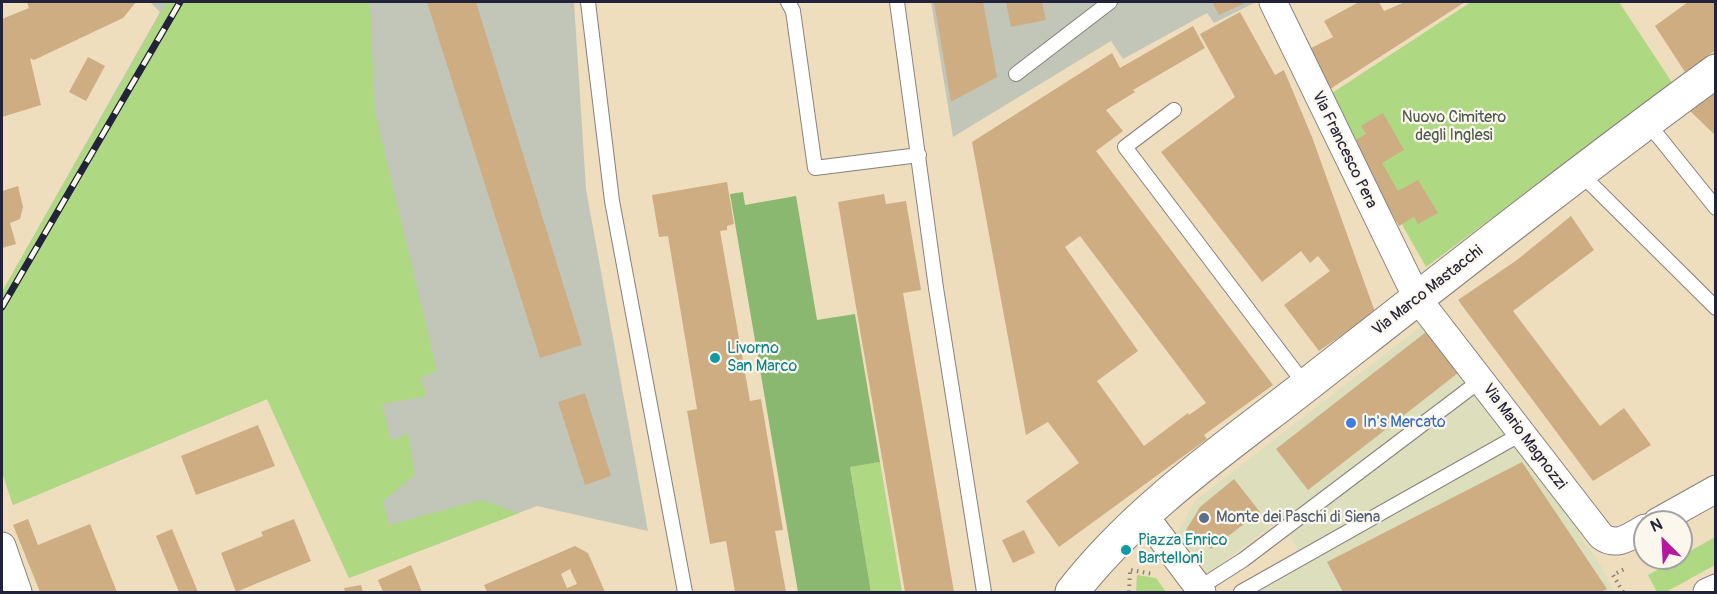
<!DOCTYPE html>
<html>
<head>
<meta charset="utf-8">
<style>
	body { margin:0 }
	#map { position:relative; width:1717px; height:594px; overflow:hidden; background:#eedebd; font-family:Pangolin,sans-serif }
	canvas { display:block }
	.frame { position:absolute; inset:0; border:3px solid #22223b; pointer-events:none }
	.north { position:absolute; left:1633px; top:510px; width:60px; height:60px; box-sizing:border-box; background:#fbf7ec; border:2px solid #a4a2a5; border-radius:50%; rotate:336deg; font-size:16px; font-weight:700; line-height:24px; text-align:center; color:#22223b }
	.north::after { content:''; display:block; margin:auto; width:21px; height:27px; background:#b5179e; clip-path:polygon(50% 0,100% 100%,50% 72%,0 100%) }
</style>
</head>
<body>
<div id="map">
<canvas width="1717" height="594"></canvas>
<div class="frame"></div>
<div class="north">N</div>
</div>
<script>
const ctx = document.querySelector('canvas').getContext('2d');
ctx.lineJoin = 'round';
function fill(path, color) {
  ctx.fillStyle = color;
  ctx.fill(path, 'evenodd');
}
function stroke(path, color, width, dash) {
  ctx.strokeStyle = color;
  ctx.lineWidth = width;
  ctx.lineCap = dash ? 'butt' : 'round';
  ctx.setLineDash(dash || []);
  ctx.stroke(path);
}
function drawText(font, color, halo, rows, align = 'center') {
  ctx.font = font + ' Pangolin,sans-serif';
  ctx.lineWidth = 4.5;
  ctx.setLineDash([]);
  ctx.textBaseline = 'middle';
  ctx.strokeStyle = halo;
  ctx.fillStyle = color;
  for (const [text, x, y, turn = 0] of rows) {
    ctx.save();
    ctx.translate(x, y);
    ctx.rotate((+turn || 0) * Math.PI / 180);
    ctx.textAlign = isNaN(turn) ? turn : align;
    if (halo) ctx.strokeText(text, 0, 0);
    ctx.fillText(text, 0, 0);
    ctx.restore();
  }
}
const built = new Path2D(`
	M 1424,324 L 1472,378 L 1600,564 L 1614,592 L 1251,592 L 1245,582 L 1299,552 L 1281,518 L 1209,573 L 1177,533 L 1195,501 Z`);
const industrial = new Path2D(`
	M 150,2 L 574,2 L 586,189 L 648,531 L 537,506 L 349,578 L 267,399 L 13,505 L 2,472 L 2,292 L 160,12 Z
	M 931,2 L 1253,2 L 1254,3 L 1214,23 L 1207,13 L 1123,59 L 1111,41 L 953,137 Z`);
const green = new Path2D(`
	M 167,2 L 370,2 L 375,112 L 437,371 L 420,378 L 427,396 L 382,404 L 391,441 L 408,433 L 415,475 L 383,501 L 389,525 L 481,500 L 519,513 L 349,578 L 267,399 L 13,505 L 2,472 L 2,292 Z
	M 1471,2 L 1619,2 L 1673,84 L 1426,267 L 1329,95 Z
	M 880,462 L 902,592 L 871,592 L 850,467 Z
	M 1715,537 L 1715,565 L 1666,592 L 1657,592 L 1648,575 Z
	M 1137,575 L 1156,578 L 1166,592 L 1136,592 Z`);
const forest = new Path2D(`
	M 743,192 L 745,205 L 796,196 L 817,320 L 855,314 L 880,462 L 850,467 L 871,592 L 798,592 L 730,194 Z`);
const building = new Path2D(`
	M 27,2 L 136,2 L 123,18 L 34,60 L 30,58 L 41,105 L 2,117 L 2,19 L 29,8 Z
	M 427,2 L 476,2 L 582,345 L 540,358 Z
	M 934,2 L 983,2 L 997,77 L 951,102 Z
	M 1006,2 L 1042,2 L 1046,20 L 1011,27 Z
	M 1212,2 L 1247,2 L 1219,15 Z
	M 1359,2 L 1379,2 L 1384,11 L 1405,2 L 1465,2 L 1327,91 L 1309,49 L 1333,37 L 1324,21 Z
	M 1688,2 L 1716,2 L 1716,50 L 1685,72 L 1655,26 Z
	M 1240,12 L 1275,75 L 1284,70 L 1312,137 L 1375,312 L 1319,351 L 1284,305 L 1330,271 L 1318,256 L 1310,263 L 1301,251 L 1262,282 L 1161,152 L 1235,97 L 1200,34 Z
	M 1193,26 L 1205,48 L 1133,90 L 1135,92 L 1106,110 L 1123,131 L 1096,151 L 1273,385 L 1204,435 L 1207,439 L 1059,547 L 1026,501 L 1079,463 L 1048,422 L 1026,435 L 972,142 L 1112,53 L 1120,68 ZM 1080,236 L 1206,403 L 1189,415 L 1188,413 L 1144,446 L 1097,381 L 1138,351 L 1065,247 Z
	M 88,57 L 105,66 L 86,101 L 69,92 Z
	M 1716,92 L 1716,136 L 1689,110 Z
	M 1383,113 L 1404,150 L 1382,163 L 1398,191 L 1418,180 L 1438,213 L 1418,224 L 1414,217 L 1399,226 L 1351,143 L 1366,134 L 1361,126 Z
	M 727,182 L 734,224 L 727,226 L 727,230 L 720,231 L 750,401 L 761,399 L 783,530 L 775,531 L 786,592 L 735,592 L 726,541 L 710,544 L 687,411 L 697,409 L 668,236 L 659,237 L 652,195 Z
	M 18,186 L 23,207 L 20,219 L 10,223 L 16,244 L 2,248 L 2,191 Z
	M 884,194 L 886,204 L 906,201 L 921,290 L 903,293 L 954,592 L 905,592 L 838,202 Z
	M 1571,216 L 1594,250 L 1513,311 L 1600,426 L 1624,408 L 1651,445 L 1593,481 L 1458,300 L 1517,260 Z
	M 1426,332 L 1458,373 L 1308,490 L 1276,449 Z
	M 585,393 L 611,476 L 585,485 L 558,402 Z
	M 258,425 L 275,466 L 196,495 L 181,456 Z
	M 1522,462 L 1607,589 L 1601,592 L 1343,592 L 1327,562 Z
	M 1234,479 L 1260,512 L 1211,549 L 1186,530 L 1200,507 Z
	M 28,519 L 38,545 L 90,524 L 117,592 L 40,592 L 13,525 Z
	M 294,519 L 311,561 L 236,592 L 221,553 L 263,536 L 261,532 Z
	M 172,529 L 198,592 L 179,592 L 156,536 Z
	M 1024,530 L 1035,553 L 1013,563 L 1002,540 Z
	M 575,546 L 588,553 L 605,592 L 487,592 L 484,585 ZM 570,569 L 577,584 L 567,588 L 561,574 Z
	M 411,565 L 422,592 L 383,592 L 378,580 Z
	M 361,585 L 363,592 L 345,592 L 344,588 Z`);
const path = new Path2D(`
	M 1131,570 L 1153,574
	M 1129,592 L 1130,572
	M 1623,592 L 1613,575 L 1626,568`);
const service = new Path2D(`
	M 588,2 L 612,201 L 685,592
	M 788,2 L 793,11 L 815,168 L 919,155
	M 897,2 L 936,288 L 984,592
	M 1016,74 L 1110,2
	M 1174,110 L 1125,147 L 1306,386
	M 1646,121 L 1716,208
	M 1580,173 L 1716,308
	M 1199,588 L 1243,560 L 1481,380
	M 1241,592 L 1521,434`);
const minor = new Path2D(`
	M 1273,2 L 1417,298 L 1601,536 C 1616,548 1631,536 1645,528
	M 1144,515 L 1202,592
	M 1657,522 L 1716,489
	M 2,546 L 18,592
	M 1707,592 L 1716,588`);
const tertiary = new Path2D(`
	M 1072,592 C 1138,507 1229,446 1313,380 C 1446,276 1579,171 1716,71`);
const rail = new Path2D(`
	M 2,307 L 180,2`);
const markers = [
	[715,358,6,"#0f9aa8"],
	[1351,423,6,"#3f7fe0"],
	[1204,518,6,"#5c6f8a"],
	[1126,550,6,"#0f9aa8"]
];
const parkNames = [
	["Nuovo Cimitero",1454,118],
	["degli Inglesi",1454,136]
];
const streetNames = [
	["Via Francesco Pera",1344,150,64],
	["Via Marco Mastacchi",1428,291,-38],
	["Via Mario Magnozzi",1524,437,53]
];
const cultureNames = [
	["Livorno",727,349],
	["San Marco",727,367],
	["Piazza Enrico",1138,541],
	["Bartelloni",1138,559]
];
const shopNames = [
	["In's Mercato",1363,423]
];
const serviceNames = [
	["Monte dei Paschi di Siena",1216,518]
];
fill(built, '#dcdebc');
fill(industrial, '#c2c6b9');
fill(green, '#afd882');
fill(forest, '#8bb870');
fill(building, '#cfad83');
stroke(service, '#88807c', 16);
stroke(minor, '#88807c', 29);
stroke(tertiary, '#88807c', 35);
stroke(path, '#88807c', 4, [1.5, 4.5]);
stroke(service, '#fff', 14);
stroke(minor, '#fff', 27);
stroke(tertiary, '#fff', 33);
stroke(rail, '#22223b', 7);
stroke(rail, '#fbf7ec', 4.5, [14]);
for (const [x, y, r, color] of markers) {
  const dot = new Path2D();
  dot.arc(x, y, r, 0, 2 * Math.PI);
  ctx.fillStyle = color;
  ctx.fill(dot);
  stroke(dot, '#fbf7ec', 2);
}
drawText('16px', '#4c5950', '#fbf7ec', parkNames);
drawText('16px', '#22223b', '#fbf7ec', streetNames);
drawText('16px', '#0d838f', '#fbf7ec', cultureNames, 'left');
drawText('16px', '#366cbe', '#fbf7ec', shopNames, 'left');
drawText('16px', '#4e5e75', '#fbf7ec', serviceNames, 'left');
</script>
</body>
</html>
